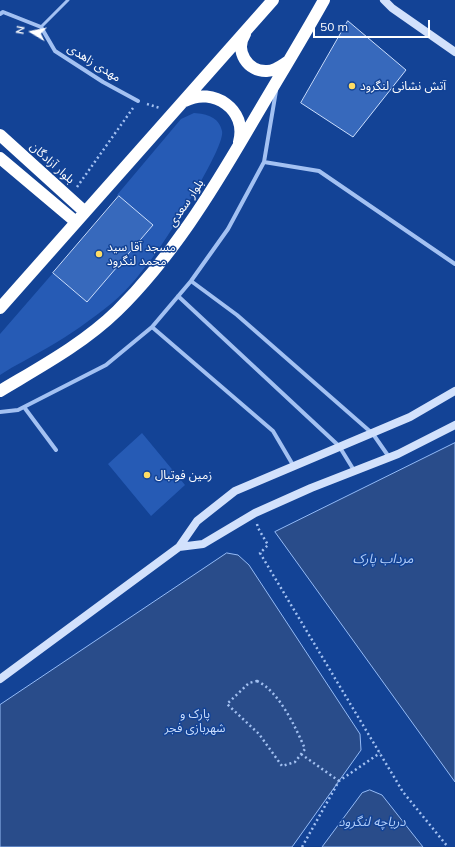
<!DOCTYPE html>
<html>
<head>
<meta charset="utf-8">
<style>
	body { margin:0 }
	#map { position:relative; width:455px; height:847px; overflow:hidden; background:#134396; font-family:Mulish,sans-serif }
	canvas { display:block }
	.north { position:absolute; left:12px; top:12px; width:40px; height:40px; -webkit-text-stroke:3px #134396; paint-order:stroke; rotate:280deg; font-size:11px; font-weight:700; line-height:16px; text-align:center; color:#fff }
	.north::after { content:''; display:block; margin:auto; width:14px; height:18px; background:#fff; clip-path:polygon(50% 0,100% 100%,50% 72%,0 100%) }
	.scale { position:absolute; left:313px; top:20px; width:117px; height:18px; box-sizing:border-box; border:2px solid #fff; border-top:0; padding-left:5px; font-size:12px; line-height:14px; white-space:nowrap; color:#fff; -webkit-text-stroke:3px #134396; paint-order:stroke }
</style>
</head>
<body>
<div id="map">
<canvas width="455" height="847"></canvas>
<div class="north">N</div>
<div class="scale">50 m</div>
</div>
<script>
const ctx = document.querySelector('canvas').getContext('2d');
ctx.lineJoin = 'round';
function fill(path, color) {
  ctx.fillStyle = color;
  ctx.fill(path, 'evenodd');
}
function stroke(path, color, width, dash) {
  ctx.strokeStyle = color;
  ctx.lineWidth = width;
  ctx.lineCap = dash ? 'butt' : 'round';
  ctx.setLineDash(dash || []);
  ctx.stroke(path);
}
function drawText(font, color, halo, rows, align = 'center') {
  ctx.font = font + ' Mulish,"Noto Sans Arabic",sans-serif';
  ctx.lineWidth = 3;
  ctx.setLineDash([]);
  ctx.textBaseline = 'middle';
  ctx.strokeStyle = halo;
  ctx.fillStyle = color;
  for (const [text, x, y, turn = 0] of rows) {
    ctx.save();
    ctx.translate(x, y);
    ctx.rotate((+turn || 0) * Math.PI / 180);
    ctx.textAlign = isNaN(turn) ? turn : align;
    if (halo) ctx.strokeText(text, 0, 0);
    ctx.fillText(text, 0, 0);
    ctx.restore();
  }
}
const green = new Path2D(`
	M 194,113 C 207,114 219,117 222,131 C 226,146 168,237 156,253 C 143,270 129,289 112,303 C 92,319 70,335 47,348 C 32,357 15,365 0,375 L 0,334 L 53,273 L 87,302 L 153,225 L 117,195 L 181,119 Z
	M 142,433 L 185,485 L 151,516 L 108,464 Z`);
const water = new Path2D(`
	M 455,443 L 455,782 L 275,532 Z
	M 227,553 L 238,555 L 249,565 L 360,734 L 361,750 L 292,847 L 0,847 L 0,705 Z
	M 370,790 L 382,795 L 423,847 L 322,847 L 362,793 Z`);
const building = new Path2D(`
	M 348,21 L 406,70 L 353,137 L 301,103 Z
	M 119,196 L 153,225 L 87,302 L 53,273 Z`);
const path = new Path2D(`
	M 147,104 L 160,108
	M 77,187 L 133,108
	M 257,524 L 258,528 L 268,545 L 260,553 L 403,792 L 448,847
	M 257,681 C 279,691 296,728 305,749 L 295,762 L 282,766 L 259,734 L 227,704 L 249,683 Z
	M 301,754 L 339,781
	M 302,847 L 339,781 L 380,753`);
const lane = new Path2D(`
	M 41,27 L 68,0`);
const street = new Path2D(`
	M 0,14 L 3,12 L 41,27 L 55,51 L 103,82 L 138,101
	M 264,162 L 319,171 L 455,264
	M 191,281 L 237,315 L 373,434 L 389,457
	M 178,296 L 339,446 L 355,472
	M 152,327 L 191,281 L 228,229 L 264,162 L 276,91
	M 24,407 L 56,450
	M 0,412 L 18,410 L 106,365 L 152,327 L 273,431 L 293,465`);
const secondary = new Path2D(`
	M 384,0 L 392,8 L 455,52
	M 455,391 L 410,417 L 235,491 L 197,521 L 179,547 L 203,544 L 255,513 L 311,488 L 398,454 L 455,425
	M 0,679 L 179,547`);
const highway = new Path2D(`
	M 245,34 C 234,51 248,72 267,71 C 275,71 281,66 287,62
	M 185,101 C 213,86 248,110 239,142
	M 0,135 L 85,212
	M 0,158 L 76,222
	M 0,308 L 273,0
	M 0,391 C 40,367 83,344 117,311 C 171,258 211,193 249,128 C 274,85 300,43 324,0`);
const markers = [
	[352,86,4,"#ffdd65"],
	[99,254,4,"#ffdd65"],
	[147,475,4,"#ffdd65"]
];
const streetNames = [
	["مهدی زاهدی",94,63,32],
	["بلوار آزادگان",52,163,42],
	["بلوار سعدی",186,203,-56]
];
const poiNames = [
	["آتش نشانی لنگرود",360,86],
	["مسجد آقا سید",107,247],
	["محمد لنگرود",107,261],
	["زمین فوتبال",155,475]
];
const parkNames = [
	["پارک و",195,714],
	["شهربازی فجر",195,728]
];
const waterNames = [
	["مرداب پارک",383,559],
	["دریاچه لنگرود",372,822]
];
fill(green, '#265bb5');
fill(water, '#294c8a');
stroke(water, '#95bbf6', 1);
fill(building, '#3769bc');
stroke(building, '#cbdefd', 1);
stroke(path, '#a3c1f2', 2.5, [2, 3]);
stroke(lane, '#a3c1f2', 3);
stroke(street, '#a3c1f2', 4);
stroke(secondary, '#d2e1fc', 8);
stroke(highway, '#fff', 12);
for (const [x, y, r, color] of markers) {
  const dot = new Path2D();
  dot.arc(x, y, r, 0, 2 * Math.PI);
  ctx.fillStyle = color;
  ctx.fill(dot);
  stroke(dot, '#134396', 1.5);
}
drawText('12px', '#fff', '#134396', streetNames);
drawText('12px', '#fff', '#134396', poiNames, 'left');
drawText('12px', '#cbdefd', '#134396', parkNames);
drawText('italic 13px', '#afccf9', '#134396', waterNames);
</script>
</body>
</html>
